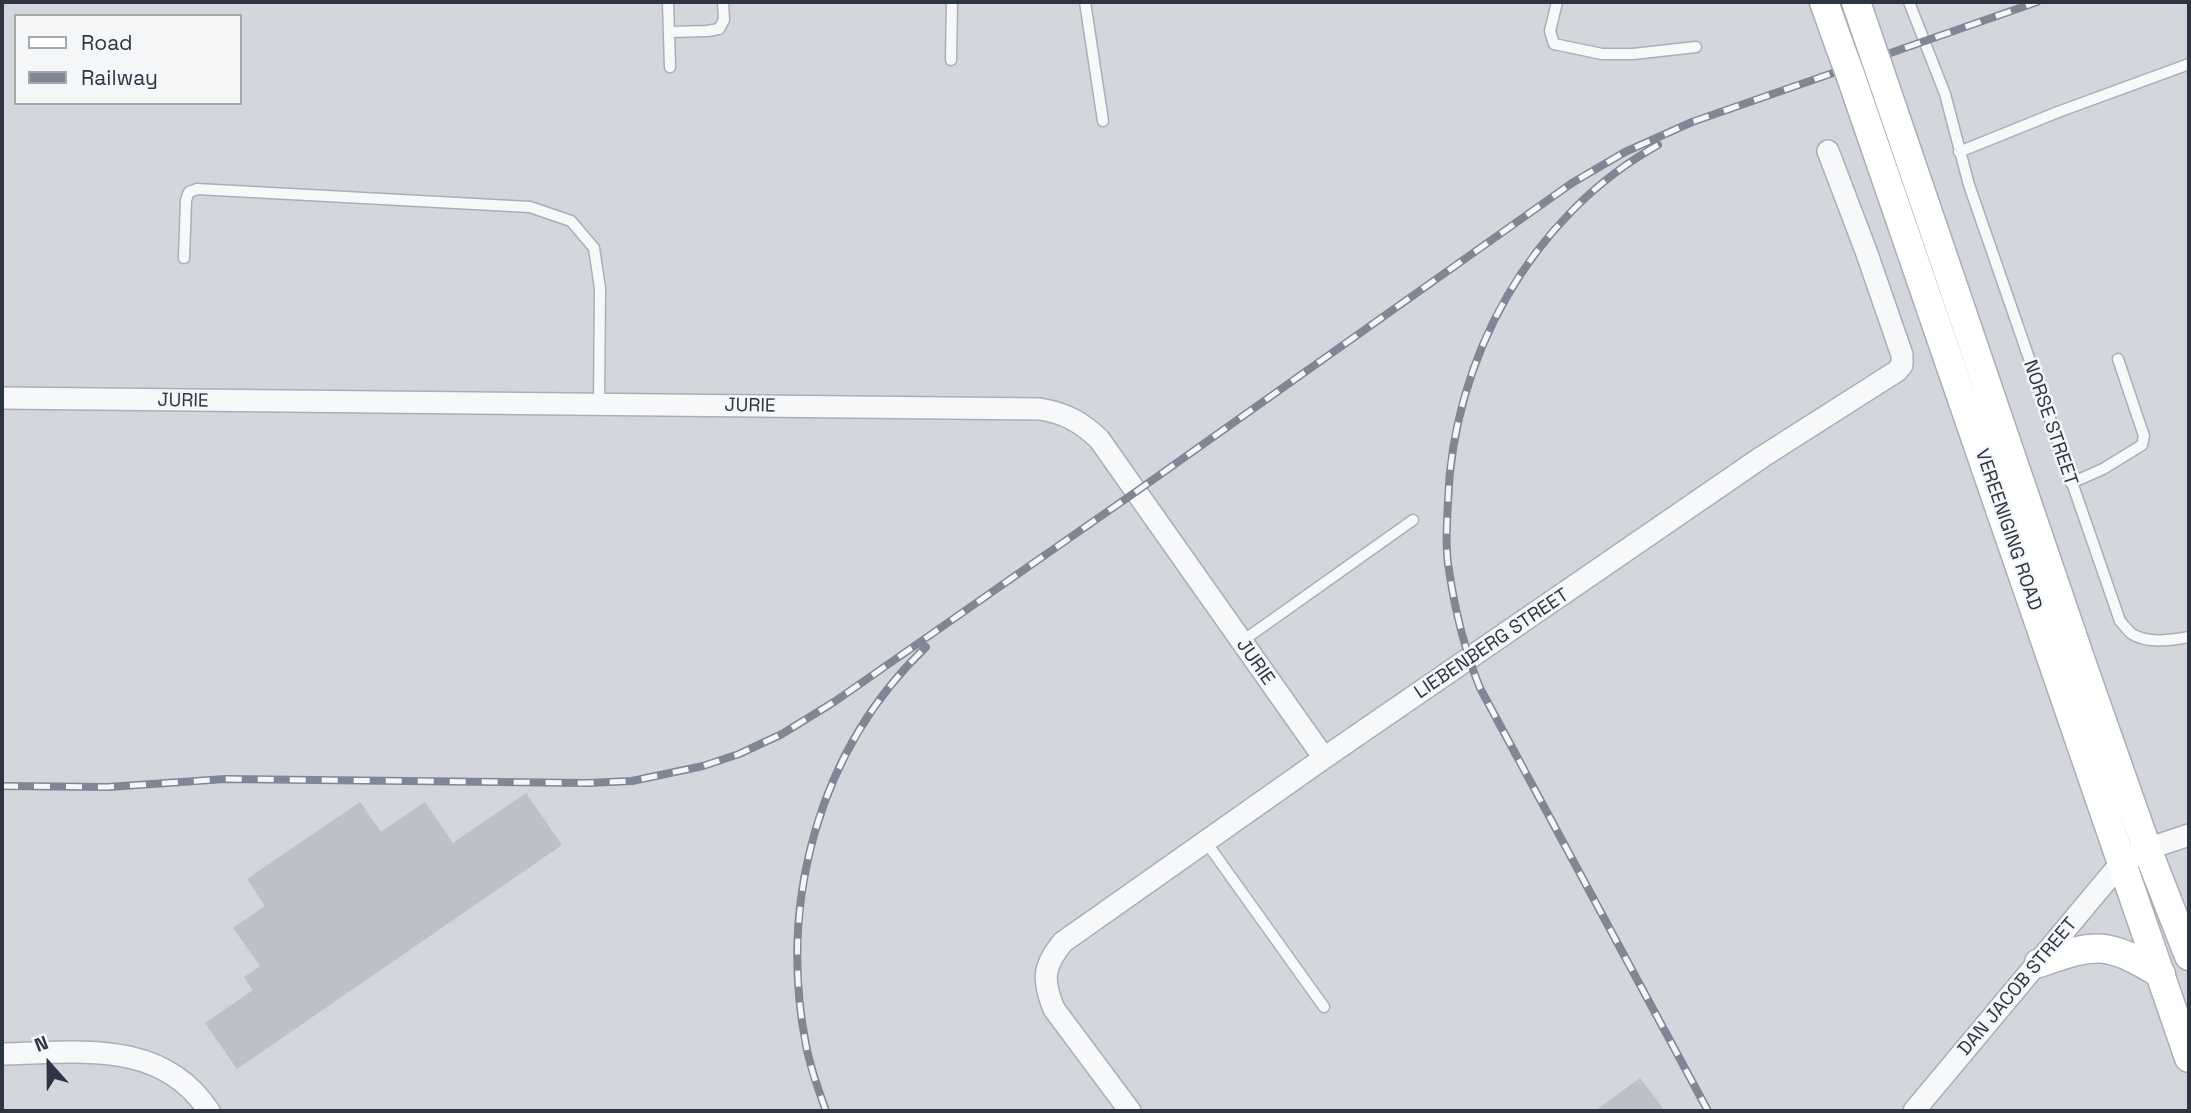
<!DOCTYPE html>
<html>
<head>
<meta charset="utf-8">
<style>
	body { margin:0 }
	#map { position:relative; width:2191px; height:1113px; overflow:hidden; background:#e5e7eb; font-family:"Space Grotesk",sans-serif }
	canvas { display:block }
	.frame { position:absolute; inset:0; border:4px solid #2d3442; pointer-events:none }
	.legend { position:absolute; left:14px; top:14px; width:228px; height:91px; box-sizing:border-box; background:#f4f6f8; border:2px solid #a4a8af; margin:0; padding:9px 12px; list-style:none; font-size:21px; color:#2d3442 }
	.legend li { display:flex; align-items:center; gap:14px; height:35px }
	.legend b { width:35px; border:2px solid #a4a8af }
	.north { position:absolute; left:14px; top:1029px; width:70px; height:70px; -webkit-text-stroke:5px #f4f6f8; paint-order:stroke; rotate:339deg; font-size:19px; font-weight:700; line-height:28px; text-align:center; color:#2d3442 }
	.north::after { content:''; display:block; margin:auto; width:24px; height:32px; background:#2d3442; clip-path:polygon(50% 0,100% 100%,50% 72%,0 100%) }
</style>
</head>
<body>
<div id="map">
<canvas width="2191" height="1113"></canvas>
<div class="frame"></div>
<ul class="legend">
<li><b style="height:9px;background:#fff"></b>Road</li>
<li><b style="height:9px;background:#7f8694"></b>Railway</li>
</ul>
<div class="north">N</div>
</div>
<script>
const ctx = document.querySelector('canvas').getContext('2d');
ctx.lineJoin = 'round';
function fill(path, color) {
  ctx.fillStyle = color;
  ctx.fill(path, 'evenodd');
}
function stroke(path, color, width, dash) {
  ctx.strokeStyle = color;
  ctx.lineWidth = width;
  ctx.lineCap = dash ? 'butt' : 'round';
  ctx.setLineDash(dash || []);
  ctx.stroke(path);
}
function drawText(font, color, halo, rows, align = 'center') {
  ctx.font = font + ' "Space Grotesk",sans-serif';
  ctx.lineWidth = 5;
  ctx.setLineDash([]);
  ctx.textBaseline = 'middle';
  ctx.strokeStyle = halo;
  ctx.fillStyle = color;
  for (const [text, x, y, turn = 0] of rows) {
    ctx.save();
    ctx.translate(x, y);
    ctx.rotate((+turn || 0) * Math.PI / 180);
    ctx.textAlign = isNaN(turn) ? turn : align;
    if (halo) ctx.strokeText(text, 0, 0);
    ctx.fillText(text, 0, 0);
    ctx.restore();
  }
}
const built = new Path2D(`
	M 2,2 L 2189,2 L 2189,1111 L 2,1111 ZM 16,16 L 240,16 L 240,103 L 16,103 Z`);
const building = new Path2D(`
	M 526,793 L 562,845 L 237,1069 L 205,1023 L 253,990 L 244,977 L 260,966 L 233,928 L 265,906 L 247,879 L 360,802 L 381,832 L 425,802 L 453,843 Z
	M 1640,1078 L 1665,1111 L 1595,1111 Z`);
const lane = new Path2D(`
	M 668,2 L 670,67
	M 1085,2 L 1103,121
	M 1557,2 L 1550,31 L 1554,44 L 1602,54 L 1633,54 L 1696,47
	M 1909,2 L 1945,94 L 1969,185 L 2120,621 C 2124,625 2128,631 2132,634 C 2148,644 2172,640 2189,637
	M 669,32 L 707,31 L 719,29 L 724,20 L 723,2
	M 951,60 L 952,2
	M 1959,152 L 2058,112 L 2189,64
	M 184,258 L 186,200 L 189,192 L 197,189 L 530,207 L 571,221 L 594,248 L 600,288 L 599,405
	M 2071,483 L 2103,469 L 2142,445 L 2144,436 L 2118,359
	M 1241,642 L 1413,520
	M 1206,842 L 1324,1007`);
const street = new Path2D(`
	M 2,398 L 1040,409 C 1065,413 1081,422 1099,439 L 1324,758
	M 2,1054 C 78,1053 161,1038 209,1111
	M 1130,1111 L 1054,1009 C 1042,980 1043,966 1063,942 L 1324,758 L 1762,457 L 1897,371 L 1902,365 L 1902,355 L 1866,251 L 1828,151
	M 1914,1111 L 2121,863 L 2147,849 L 2189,835`);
const secondary = new Path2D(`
	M 1824,2 L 1840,47
	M 1856,2 L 1868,37
	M 1877,63 L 2082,664 L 2147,849 L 2189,956
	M 1850,74 L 2189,1058
	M 2039,963 C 2098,942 2107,942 2161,974`);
const rail = new Path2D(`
	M 1658,145 C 1531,216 1453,358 1448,501 C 1447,524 1445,548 1449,570 C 1455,611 1465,651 1480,688 L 1708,1111
	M 2,786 L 108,787 L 225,779 L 588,783 L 632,781 L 703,766 L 739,754 L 782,734 L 834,702 L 1137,491 L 1572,183 L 1625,152 L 1692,122 L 2037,2
	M 826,1111 C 818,1089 810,1067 806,1045 C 778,902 819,749 926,647`);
const secondaryBridge = new Path2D(`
	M 1868,37 L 1877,63
	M 1840,47 L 1850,74`);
const streetNames = [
	["JURIE",183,401,1],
	["JURIE",750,406,1],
	["NORSE STREET",2050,423,71],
	["VEREENIGING ROAD",2008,530,71],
	["LIEBENBERG STREET",1492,644,-34],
	["JURIE",1255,662,55],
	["DAN JACOB STREET",2018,987,-50]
];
fill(built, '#d3d6dd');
fill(building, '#bcc0c8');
stroke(lane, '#aaaeb5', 13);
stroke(street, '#aaaeb5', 24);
stroke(secondary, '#aaaeb5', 31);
stroke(lane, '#f7f8fa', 10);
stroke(street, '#f7f8fa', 21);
stroke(secondary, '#fff', 28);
stroke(rail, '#7f8694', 8);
stroke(rail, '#f4f6f8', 5, [16]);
stroke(secondaryBridge, '#aaaeb5', 31, []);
stroke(secondaryBridge, '#fff', 28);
drawText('19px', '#2d3442', '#f4f6f8', streetNames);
</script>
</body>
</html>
